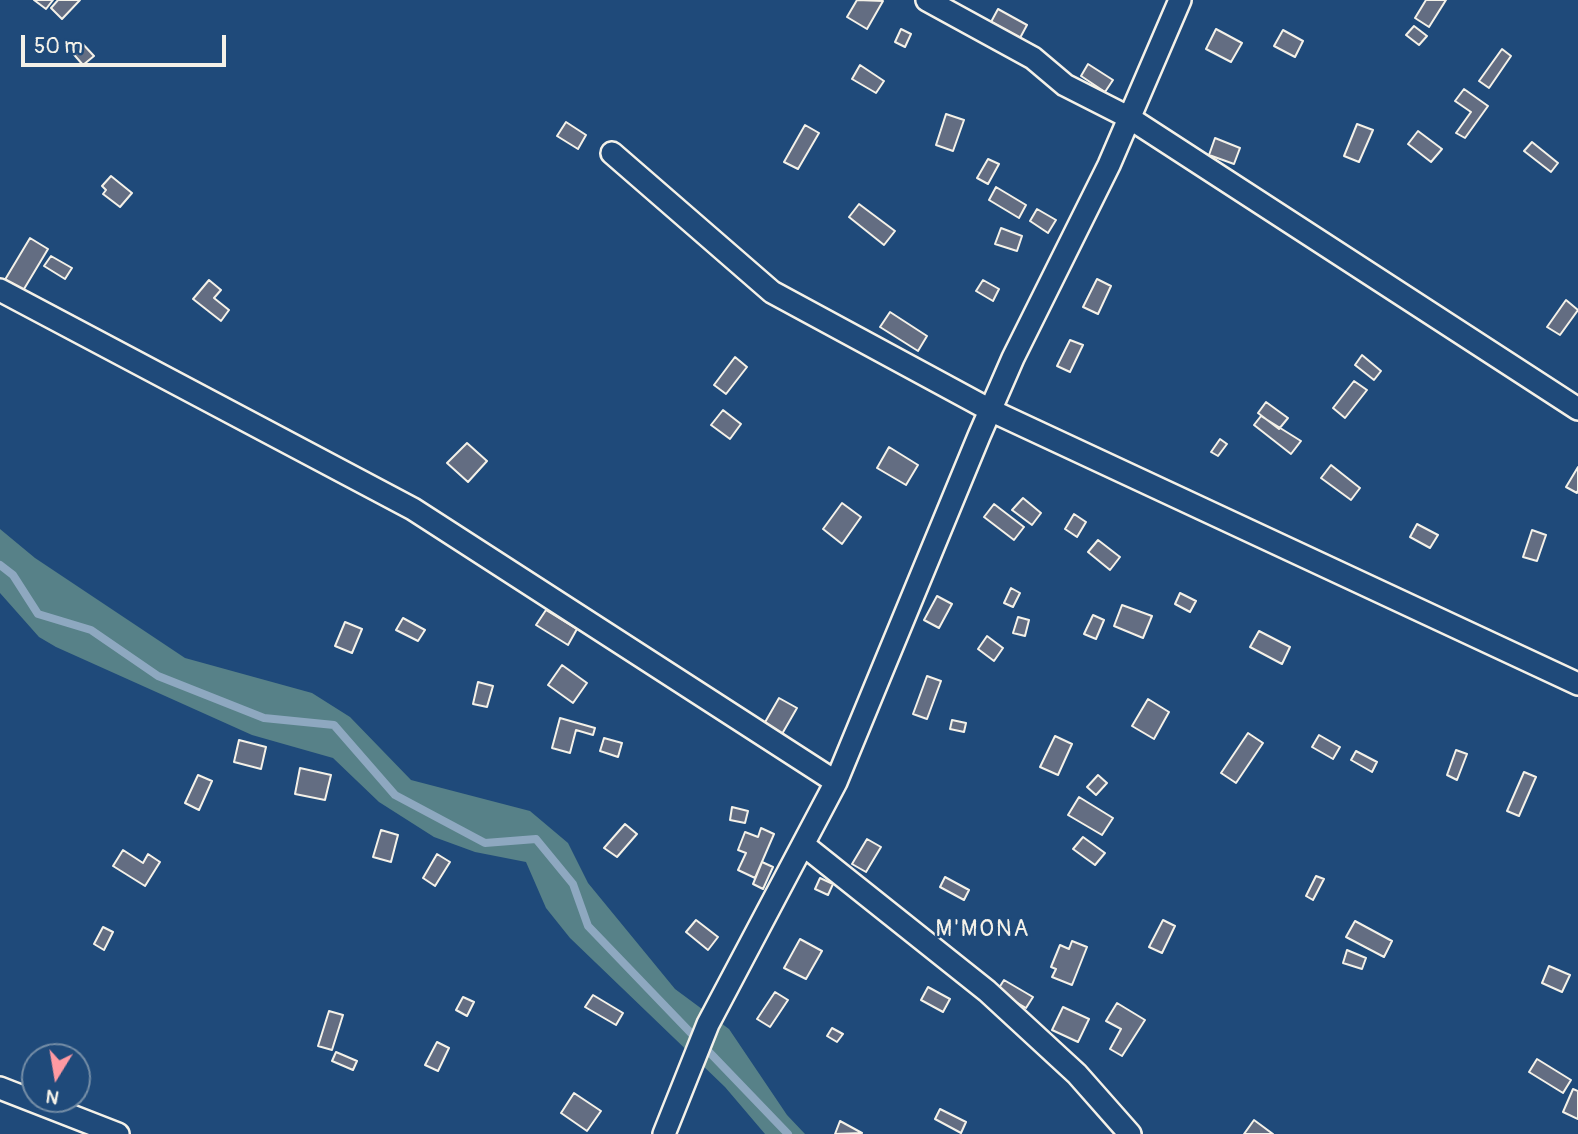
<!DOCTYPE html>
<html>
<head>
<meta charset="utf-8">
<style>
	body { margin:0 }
	#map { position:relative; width:1578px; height:1134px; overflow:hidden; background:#1f4a7a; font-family:Pangolin,sans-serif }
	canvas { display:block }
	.north { position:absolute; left:21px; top:1043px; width:70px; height:70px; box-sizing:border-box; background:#1f4a7a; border:2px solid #748da6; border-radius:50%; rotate:191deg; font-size:19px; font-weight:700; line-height:28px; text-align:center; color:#f4f1e8 }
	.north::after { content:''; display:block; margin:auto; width:24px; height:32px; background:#ff9aa2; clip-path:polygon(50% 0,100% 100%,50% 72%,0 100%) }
	.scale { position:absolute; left:21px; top:35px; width:205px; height:32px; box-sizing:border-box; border:4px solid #f4f1e8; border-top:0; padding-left:9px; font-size:21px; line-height:24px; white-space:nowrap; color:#f4f1e8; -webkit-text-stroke:5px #1f4a7a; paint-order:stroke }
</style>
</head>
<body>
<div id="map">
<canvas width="1578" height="1134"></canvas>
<div class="north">N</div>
<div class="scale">50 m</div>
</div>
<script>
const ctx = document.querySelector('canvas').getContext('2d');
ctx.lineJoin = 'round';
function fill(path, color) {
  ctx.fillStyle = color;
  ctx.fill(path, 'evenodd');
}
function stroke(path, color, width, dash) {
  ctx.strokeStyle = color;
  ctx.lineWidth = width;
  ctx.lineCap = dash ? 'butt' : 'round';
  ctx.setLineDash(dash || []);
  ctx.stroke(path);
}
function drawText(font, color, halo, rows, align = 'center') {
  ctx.font = font + ' Pangolin,sans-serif';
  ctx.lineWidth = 5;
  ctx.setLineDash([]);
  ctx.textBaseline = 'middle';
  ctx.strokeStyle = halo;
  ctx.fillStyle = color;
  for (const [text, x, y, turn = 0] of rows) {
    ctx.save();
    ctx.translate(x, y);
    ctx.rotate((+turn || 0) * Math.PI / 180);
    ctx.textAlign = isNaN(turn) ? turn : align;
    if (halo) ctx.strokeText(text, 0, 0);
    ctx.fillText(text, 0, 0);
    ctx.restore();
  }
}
const green = new Path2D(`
	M 0,529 L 35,558 L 185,658 L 312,693 L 350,717 L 411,780 L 530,811 L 568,843 L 588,883 L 675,989 L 729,1029 L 787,1115 L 805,1134 L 765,1134 L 725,1087 L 570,938 L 546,908 L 526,862 L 475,852 L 434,837 L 379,802 L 333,758 L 252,735 L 56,647 L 39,637 L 0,593 Z`);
const stream = new Path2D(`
	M 0,565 L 13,575 L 38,614 L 91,630 L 158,676 L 264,718 L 334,725 L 395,795 L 485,843 L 536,839 L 573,884 L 588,926 L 788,1134`);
const building = new Path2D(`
	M 34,0 L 53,0 L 46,9 Z
	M 58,0 L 80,0 L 62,19 L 51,8 Z
	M 857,0 L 883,1 L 867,29 L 847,17 Z
	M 1426,0 L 1446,0 L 1429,27 L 1415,18 Z
	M 998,9 L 1027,25 L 1020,38 L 991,22 Z
	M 1414,26 L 1427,36 L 1419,45 L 1406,35 Z
	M 901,29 L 911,34 L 905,47 L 895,42 Z
	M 1216,29 L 1242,43 L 1231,62 L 1206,49 Z
	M 1283,30 L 1303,41 L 1295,57 L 1274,46 Z
	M 80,41 L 94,56 L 83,65 L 70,50 Z
	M 1502,49 L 1511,56 L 1489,88 L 1479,81 Z
	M 1088,64 L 1113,80 L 1105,92 L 1081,76 Z
	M 860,65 L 884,81 L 876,93 L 852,79 Z
	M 1464,89 L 1488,106 L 1465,138 L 1456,133 L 1471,112 L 1455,101 Z
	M 946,114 L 964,120 L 953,151 L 936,145 Z
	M 566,122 L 586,135 L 578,149 L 557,136 Z
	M 1357,124 L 1373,130 L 1359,162 L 1344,156 Z
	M 805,125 L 819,133 L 798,169 L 784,162 Z
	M 1418,131 L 1442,149 L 1431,162 L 1408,144 Z
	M 1215,138 L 1240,148 L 1234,164 L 1209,155 Z
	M 1532,142 L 1558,163 L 1551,172 L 1524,151 Z
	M 988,159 L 999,164 L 988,184 L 977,178 Z
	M 111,176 L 132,193 L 120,207 L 103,194 L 106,190 L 102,186 Z
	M 996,187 L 1026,205 L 1019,218 L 989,200 Z
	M 859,204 L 895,231 L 884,245 L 849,217 Z
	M 1037,209 L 1056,220 L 1048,233 L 1030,221 Z
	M 1001,228 L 1022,236 L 1017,251 L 995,244 Z
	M 30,238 L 48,249 L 21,294 L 3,283 Z
	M 51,256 L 72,268 L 65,279 L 44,266 Z
	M 1097,279 L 1111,286 L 1098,314 L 1083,307 Z
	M 209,280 L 221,290 L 214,298 L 229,310 L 221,321 L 193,299 Z
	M 983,280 L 999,289 L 993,301 L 976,291 Z
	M 1566,300 L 1578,310 L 1560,335 L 1547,327 Z
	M 890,312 L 927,336 L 918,351 L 880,327 Z
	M 1070,340 L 1083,345 L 1070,372 L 1057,366 Z
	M 1362,355 L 1381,371 L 1374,380 L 1355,365 Z
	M 735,357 L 747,367 L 726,394 L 714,385 Z
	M 1354,381 L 1367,390 L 1345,418 L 1333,408 Z
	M 1266,402 L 1288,418 L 1279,429 L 1258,413 Z
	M 723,410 L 741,424 L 730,439 L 711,425 Z
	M 1261,416 L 1301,441 L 1291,454 L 1254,425 Z
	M 1220,439 L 1227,444 L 1218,456 L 1211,452 Z
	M 467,443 L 487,461 L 468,482 L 447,463 Z
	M 889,447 L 918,465 L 906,485 L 877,468 Z
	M 1331,465 L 1360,488 L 1351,500 L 1321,478 Z
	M 1578,467 L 1578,490 L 1577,493 L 1566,487 Z
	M 1023,498 L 1041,513 L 1032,525 L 1012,510 Z
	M 842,503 L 861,517 L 842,544 L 823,529 Z
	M 994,504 L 1024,527 L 1014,540 L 984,517 Z
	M 1074,514 L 1086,522 L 1077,537 L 1065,529 Z
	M 1417,524 L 1438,535 L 1430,548 L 1410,537 Z
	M 1532,530 L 1546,535 L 1537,561 L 1523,557 Z
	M 1098,540 L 1120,557 L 1110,570 L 1088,552 Z
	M 1011,588 L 1020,593 L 1013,607 L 1004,603 Z
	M 1180,593 L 1196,601 L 1190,612 L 1175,604 Z
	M 937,596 L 952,604 L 939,628 L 924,620 Z
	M 1122,605 L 1152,616 L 1143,638 L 1114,626 Z
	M 546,610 L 577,629 L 568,645 L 536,625 Z
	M 1093,615 L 1104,620 L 1096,639 L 1084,634 Z
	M 1018,617 L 1029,620 L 1025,636 L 1013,633 Z
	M 403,618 L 425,630 L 418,641 L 396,630 Z
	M 345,622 L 362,629 L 352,653 L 335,646 Z
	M 1259,631 L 1290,647 L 1282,664 L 1250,647 Z
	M 987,636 L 1003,648 L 994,661 L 978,649 Z
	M 562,665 L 587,683 L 573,703 L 548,685 Z
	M 927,676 L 941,681 L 927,719 L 913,714 Z
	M 478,682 L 493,686 L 487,707 L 473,704 Z
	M 779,698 L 797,708 L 782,734 L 764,724 Z
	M 1148,699 L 1169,712 L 1154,739 L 1132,726 Z
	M 560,718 L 595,728 L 593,735 L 576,730 L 570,753 L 552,748 Z
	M 952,720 L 966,723 L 964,732 L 950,729 Z
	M 1248,733 L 1263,743 L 1236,783 L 1221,773 Z
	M 1319,735 L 1340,747 L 1333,759 L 1312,747 Z
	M 1055,736 L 1072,744 L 1058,775 L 1040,767 Z
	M 604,738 L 622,743 L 618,757 L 600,751 Z
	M 239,740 L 266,747 L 261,769 L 234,762 Z
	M 1456,750 L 1467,754 L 1457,780 L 1447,775 Z
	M 1356,751 L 1377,762 L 1372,772 L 1351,760 Z
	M 300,768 L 331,775 L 325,800 L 295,794 Z
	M 1524,772 L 1536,777 L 1519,816 L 1507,811 Z
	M 198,775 L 212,781 L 199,810 L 185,803 Z
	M 1098,775 L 1107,783 L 1096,795 L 1087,787 Z
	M 1079,797 L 1113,818 L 1102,835 L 1068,815 Z
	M 732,807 L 748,811 L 745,823 L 730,820 Z
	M 625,824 L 637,834 L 617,857 L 604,848 Z
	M 761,828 L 774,834 L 755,878 L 738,870 L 746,853 L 738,850 L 745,832 L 758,837 Z
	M 381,830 L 398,835 L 391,862 L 373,857 Z
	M 1083,837 L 1105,853 L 1095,865 L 1073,849 Z
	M 867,839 L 881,847 L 866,872 L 852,864 Z
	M 123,850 L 143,863 L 148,854 L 160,862 L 145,886 L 113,866 Z
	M 437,854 L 450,862 L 435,886 L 423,878 Z
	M 762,862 L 773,867 L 763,889 L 753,884 Z
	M 1316,876 L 1324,879 L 1313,900 L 1306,896 Z
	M 945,877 L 969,890 L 964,900 L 940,887 Z
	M 820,878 L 833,884 L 828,895 L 815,889 Z
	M 696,920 L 718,937 L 708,950 L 686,932 Z
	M 1163,920 L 1175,926 L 1162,953 L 1149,947 Z
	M 1355,921 L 1392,941 L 1384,957 L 1346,937 Z
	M 103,927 L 113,932 L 104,950 L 94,944 Z
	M 800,939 L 822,951 L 806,979 L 784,968 Z
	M 1072,941 L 1087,947 L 1072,985 L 1052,977 L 1056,969 L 1051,967 L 1060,945 L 1069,949 Z
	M 1347,950 L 1366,958 L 1362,969 L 1343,963 Z
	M 1549,966 L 1570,975 L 1562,992 L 1542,983 Z
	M 1004,980 L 1033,997 L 1026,1008 L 997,991 Z
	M 928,987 L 950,999 L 943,1012 L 921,1000 Z
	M 775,992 L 788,1000 L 770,1027 L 757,1019 Z
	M 593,995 L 623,1013 L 616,1025 L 585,1007 Z
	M 463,997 L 474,1002 L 467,1016 L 456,1010 Z
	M 1117,1003 L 1145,1020 L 1122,1056 L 1110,1049 L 1121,1029 L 1106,1021 Z
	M 1063,1007 L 1089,1019 L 1078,1042 L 1052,1030 Z
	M 329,1011 L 343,1015 L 332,1050 L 318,1046 Z
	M 832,1028 L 843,1034 L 837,1042 L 827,1036 Z
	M 437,1042 L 449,1048 L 438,1071 L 425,1065 Z
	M 336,1052 L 357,1061 L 353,1070 L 332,1061 Z
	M 1537,1059 L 1571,1080 L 1563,1093 L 1529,1072 Z
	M 1573,1089 L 1578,1091 L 1578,1119 L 1563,1112 Z
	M 574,1093 L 601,1111 L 587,1131 L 561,1113 Z
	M 940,1109 L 966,1122 L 961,1133 L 935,1119 Z
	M 1254,1120 L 1273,1134 L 1244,1134 Z
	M 840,1121 L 862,1133 L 835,1134 Z`);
const street = new Path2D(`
	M 927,0 L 1033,58 L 1065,85 L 1128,117 L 1578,409
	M 612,153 L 772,292 L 990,410 L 1578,684
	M 0,290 L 413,509 L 836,782
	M 805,846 L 987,991 L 1077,1074 L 1130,1134
	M 0,1088 L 118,1134
	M 664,1134 L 708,1024 L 836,782 L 979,436 L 1013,358 L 1109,165 L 1180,0`);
const quarterNames = [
	["M'MONA",983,930]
];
fill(green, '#578188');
stroke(stream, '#8ea8c0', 8);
fill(building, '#636d82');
stroke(building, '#f4f1e8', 2);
stroke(street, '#f4f1e8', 26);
stroke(street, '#1f4a7a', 21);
ctx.letterSpacing = '2px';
drawText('23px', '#f4f1e8', '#1f4a7a', quarterNames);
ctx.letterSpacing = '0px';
</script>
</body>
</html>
